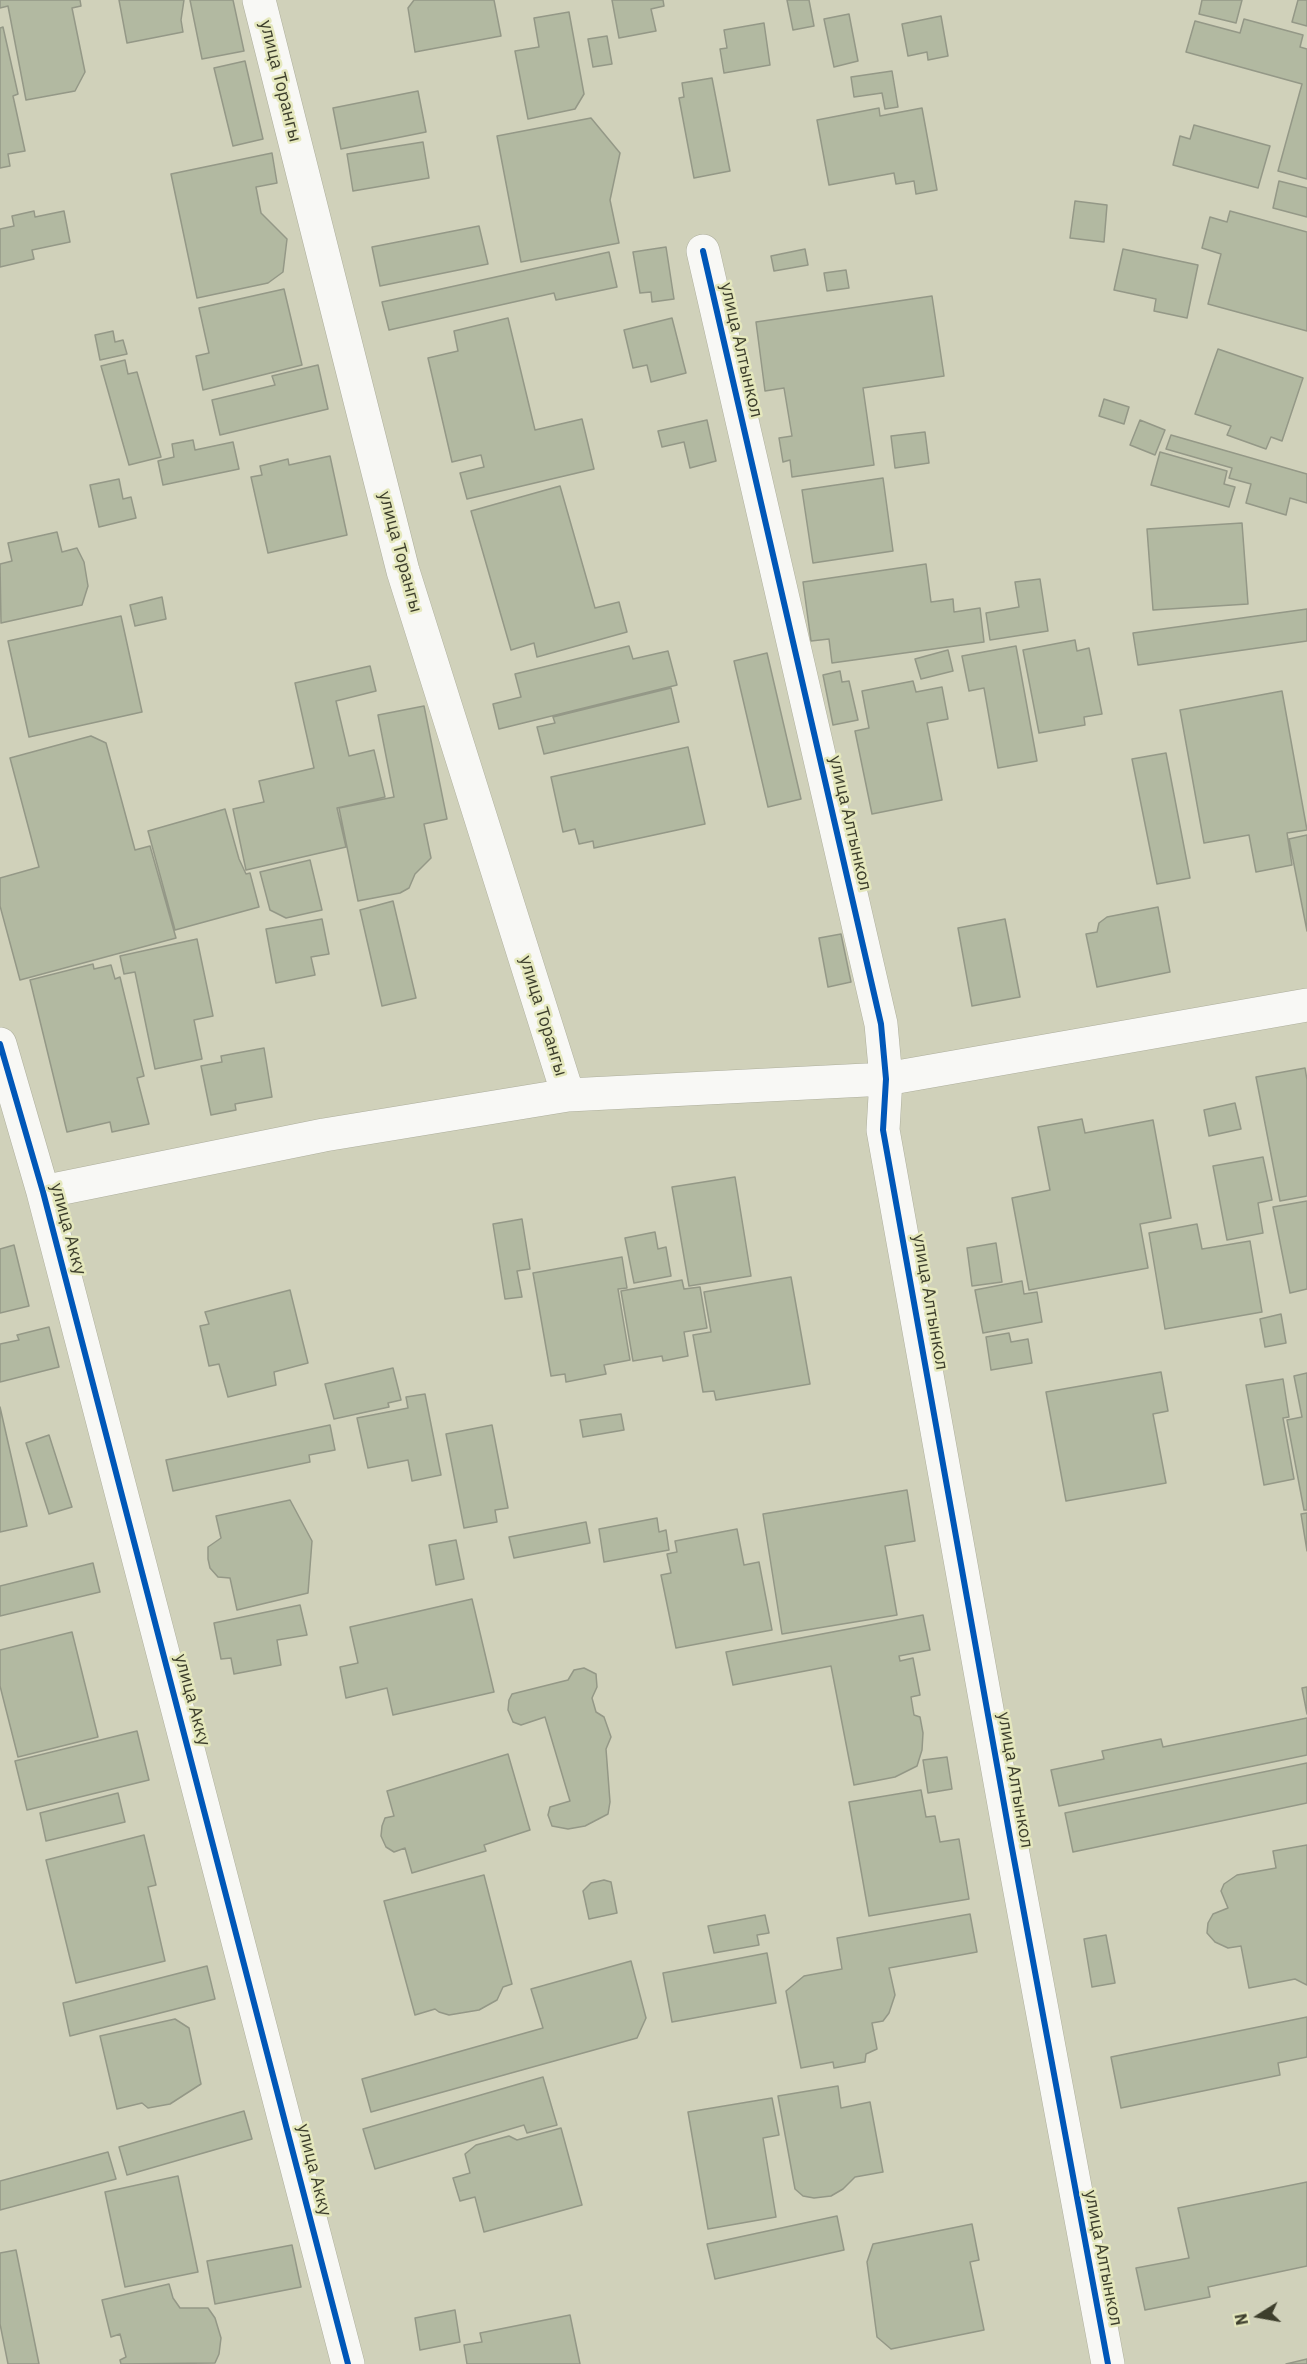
<!DOCTYPE html>
<html>
<head>
<meta charset="utf-8">
<style>
	body { margin:0 }
	#map { position:relative; width:1307px; height:2364px; overflow:hidden; background:#d0d1ba; font-family:"IBM Plex Sans",sans-serif }
	canvas { display:block }
	.north { position:absolute; left:1229px; top:2286px; width:60px; height:60px; -webkit-text-stroke:4px #e5e8bd; paint-order:stroke; rotate:259deg; font-size:16px; font-weight:700; line-height:24px; text-align:center; color:#3d3e2c }
	.north::after { content:''; display:block; margin:auto; width:21px; height:27px; background:#3d3e2c; clip-path:polygon(50% 0,100% 100%,50% 72%,0 100%) }
</style>
</head>
<body>
<div id="map">
<canvas width="1307" height="2364"></canvas>
<div class="north">N</div>
</div>
<script>
const ctx = document.querySelector('canvas').getContext('2d');
ctx.lineJoin = 'round';
function fill(path, color) {
  ctx.fillStyle = color;
  ctx.fill(path, 'evenodd');
}
function stroke(path, color, width, dash) {
  ctx.strokeStyle = color;
  ctx.lineWidth = width;
  ctx.lineCap = dash ? 'butt' : 'round';
  ctx.setLineDash(dash || []);
  ctx.stroke(path);
}
function drawText(font, color, halo, rows, align = 'center') {
  ctx.font = font + ' "IBM Plex Sans",sans-serif';
  ctx.lineWidth = 5;
  ctx.setLineDash([]);
  ctx.textBaseline = 'middle';
  ctx.strokeStyle = halo;
  ctx.fillStyle = color;
  for (const [text, x, y, turn = 0] of rows) {
    ctx.save();
    ctx.translate(x, y);
    ctx.rotate((+turn || 0) * Math.PI / 180);
    ctx.textAlign = isNaN(turn) ? turn : align;
    if (halo) ctx.strokeText(text, 0, 0);
    ctx.fillText(text, 0, 0);
    ctx.restore();
  }
}
const building = new Path2D(`
	M 0,0 L 80,0 L 81,6 L 72,8 L 85,72 L 75,91 L 26,100 L 8,6 L 0,8 Z
	M 119,0 L 184,0 L 181,20 L 183,32 L 127,43 Z
	M 190,0 L 233,0 L 244,51 L 202,59 Z
	M 414,0 L 494,0 L 501,36 L 415,52 L 408,8 Z
	M 612,0 L 663,0 L 664,6 L 651,9 L 656,31 L 619,38 Z
	M 787,0 L 809,0 L 814,26 L 793,30 Z
	M 1202,0 L 1242,0 L 1236,23 L 1199,14 Z
	M 1298,0 L 1307,0 L 1307,26 L 1292,22 Z
	M 569,12 L 584,94 L 575,109 L 528,119 L 515,51 L 539,47 L 534,18 Z
	M 849,14 L 858,61 L 834,67 L 824,19 Z
	M 941,16 L 948,56 L 928,60 L 927,52 L 908,56 L 902,24 Z
	M 1244,19 L 1303,35 L 1300,47 L 1307,49 L 1307,179 L 1278,171 L 1302,84 L 1186,52 L 1195,21 L 1240,33 Z
	M 764,23 L 770,65 L 724,73 L 720,49 L 727,48 L 724,30 Z
	M 3,27 L 18,94 L 13,96 L 25,151 L 8,154 L 10,166 L 0,168 L 0,28 Z
	M 607,36 L 612,64 L 593,67 L 588,39 Z
	M 245,61 L 263,139 L 233,146 L 214,68 Z
	M 892,71 L 898,107 L 885,109 L 882,93 L 854,97 L 851,77 Z
	M 712,78 L 730,171 L 694,178 L 679,98 L 684,97 L 682,83 Z
	M 418,91 L 426,132 L 341,149 L 333,108 Z
	M 879,108 L 880,116 L 922,108 L 937,190 L 916,194 L 914,181 L 896,184 L 894,173 L 829,185 L 817,120 Z
	M 591,118 L 620,153 L 610,200 L 619,243 L 521,262 L 497,136 Z
	M 1194,125 L 1270,146 L 1258,188 L 1173,165 L 1180,136 L 1190,139 Z
	M 423,142 L 429,178 L 353,191 L 347,154 Z
	M 272,153 L 277,183 L 256,187 L 261,213 L 287,239 L 283,272 L 268,283 L 197,298 L 171,174 Z
	M 1279,181 L 1307,188 L 1307,217 L 1273,208 Z
	M 1075,201 L 1107,205 L 1104,242 L 1070,238 Z
	M 34,211 L 35,217 L 64,211 L 70,242 L 32,250 L 34,259 L 0,267 L 0,229 L 14,226 L 12,216 Z
	M 1230,211 L 1307,232 L 1307,331 L 1208,304 L 1221,254 L 1202,248 L 1210,217 L 1227,222 Z
	M 479,226 L 488,264 L 380,286 L 372,247 Z
	M 666,247 L 674,299 L 652,302 L 651,292 L 640,293 L 633,252 Z
	M 805,249 L 808,265 L 774,271 L 771,256 Z
	M 1123,249 L 1198,265 L 1187,318 L 1154,311 L 1156,299 L 1114,290 Z
	M 609,252 L 617,287 L 556,300 L 554,293 L 389,330 L 382,302 Z
	M 846,270 L 849,288 L 827,291 L 824,273 Z
	M 284,289 L 302,365 L 203,390 L 196,356 L 209,353 L 199,308 Z
	M 932,296 L 944,376 L 863,388 L 874,465 L 792,477 L 790,460 L 783,462 L 779,438 L 792,436 L 784,388 L 765,391 L 756,322 Z
	M 508,318 L 535,430 L 582,419 L 594,469 L 467,499 L 460,473 L 484,467 L 481,455 L 452,462 L 428,358 L 458,351 L 454,331 Z
	M 672,318 L 686,373 L 651,382 L 647,365 L 633,368 L 624,330 Z
	M 113,331 L 115,342 L 123,340 L 127,354 L 100,360 L 95,335 Z
	M 1218,349 L 1303,378 L 1282,441 L 1271,437 L 1266,449 L 1227,435 L 1231,426 L 1195,414 Z
	M 125,360 L 128,374 L 137,372 L 161,457 L 129,465 L 101,366 Z
	M 318,365 L 328,409 L 220,435 L 212,400 L 275,385 L 272,376 Z
	M 1104,399 L 1129,407 L 1124,424 L 1099,416 Z
	M 707,420 L 716,461 L 690,468 L 684,442 L 662,447 L 658,431 Z
	M 1140,420 L 1165,430 L 1155,455 L 1130,445 Z
	M 925,432 L 929,463 L 895,468 L 891,436 Z
	M 1171,435 L 1307,474 L 1307,503 L 1290,498 L 1286,515 L 1246,503 L 1251,484 L 1229,478 L 1232,468 L 1166,449 Z
	M 193,440 L 195,450 L 233,442 L 239,469 L 163,485 L 158,461 L 174,457 L 172,444 Z
	M 1160,452 L 1227,471 L 1224,484 L 1235,487 L 1229,507 L 1151,485 Z
	M 330,456 L 347,535 L 268,553 L 251,477 L 262,475 L 260,466 L 288,459 L 289,465 Z
	M 883,478 L 893,551 L 813,563 L 802,490 Z
	M 119,479 L 123,499 L 131,497 L 136,518 L 99,527 L 90,485 Z
	M 560,486 L 595,608 L 619,602 L 627,632 L 537,657 L 534,643 L 511,650 L 471,511 Z
	M 1242,523 L 1248,604 L 1153,610 L 1147,529 Z
	M 57,532 L 62,552 L 77,548 L 84,562 L 88,586 L 82,605 L 1,623 L 0,564 L 12,561 L 8,543 Z
	M 926,564 L 931,602 L 953,599 L 954,612 L 980,608 L 984,642 L 832,663 L 829,639 L 811,641 L 803,582 Z
	M 1040,579 L 1048,631 L 990,640 L 986,613 L 1019,607 L 1015,582 Z
	M 162,597 L 166,619 L 135,626 L 130,605 Z
	M 1307,609 L 1307,641 L 1138,665 L 1133,633 Z
	M 121,616 L 142,712 L 29,737 L 8,641 Z
	M 1075,640 L 1077,651 L 1089,648 L 1102,714 L 1084,717 L 1085,725 L 1039,733 L 1023,650 Z
	M 629,646 L 633,659 L 668,651 L 677,685 L 499,729 L 493,704 L 521,697 L 515,674 Z
	M 1016,646 L 1037,761 L 998,768 L 984,688 L 969,691 L 962,656 Z
	M 948,650 L 953,671 L 921,679 L 915,659 Z
	M 767,653 L 801,799 L 768,807 L 734,661 Z
	M 370,666 L 376,691 L 336,701 L 349,756 L 374,750 L 385,797 L 337,808 L 346,847 L 246,870 L 233,809 L 264,802 L 259,781 L 314,768 L 295,683 Z
	M 840,671 L 842,682 L 849,681 L 858,720 L 833,725 L 823,675 Z
	M 913,681 L 916,692 L 942,687 L 948,719 L 927,723 L 942,800 L 872,814 L 855,731 L 869,728 L 862,691 Z
	M 671,688 L 679,722 L 544,754 L 537,727 L 555,723 L 553,717 Z
	M 1282,691 L 1307,830 L 1287,833 L 1292,865 L 1256,872 L 1249,835 L 1204,843 L 1180,710 Z
	M 424,706 L 447,819 L 424,824 L 431,858 L 415,874 L 409,888 L 400,893 L 358,901 L 339,808 L 394,797 L 378,715 Z
	M 91,736 L 106,743 L 135,850 L 150,846 L 176,938 L 20,980 L 0,906 L 0,878 L 39,867 L 10,758 Z
	M 688,747 L 705,824 L 594,848 L 593,841 L 579,844 L 575,829 L 563,832 L 551,777 Z
	M 1166,753 L 1190,878 L 1157,884 L 1132,759 Z
	M 225,809 L 239,859 L 246,874 L 250,873 L 259,907 L 175,930 L 148,831 Z
	M 1307,835 L 1307,931 L 1289,839 Z
	M 310,860 L 322,910 L 286,918 L 270,910 L 260,872 Z
	M 393,901 L 416,998 L 382,1006 L 360,910 Z
	M 1158,907 L 1170,972 L 1097,987 L 1086,934 L 1097,932 L 1099,923 L 1107,917 Z
	M 322,919 L 329,954 L 311,957 L 315,975 L 276,983 L 266,929 Z
	M 1005,919 L 1020,997 L 972,1006 L 958,928 Z
	M 841,934 L 851,982 L 828,987 L 819,938 Z
	M 197,939 L 213,1016 L 194,1020 L 202,1059 L 155,1069 L 135,972 L 124,974 L 120,956 Z
	M 93,964 L 94,969 L 111,965 L 115,979 L 120,977 L 144,1076 L 137,1078 L 149,1124 L 112,1132 L 110,1122 L 67,1132 L 30,980 Z
	M 264,1048 L 272,1097 L 235,1104 L 236,1110 L 211,1115 L 201,1066 L 222,1062 L 221,1056 Z
	M 1305,1068 L 1307,1080 L 1307,1196 L 1280,1201 L 1256,1077 Z
	M 1235,1103 L 1241,1129 L 1209,1136 L 1204,1110 Z
	M 1082,1119 L 1085,1133 L 1153,1120 L 1171,1218 L 1140,1224 L 1148,1268 L 1029,1290 L 1012,1198 L 1050,1190 L 1038,1127 Z
	M 1263,1157 L 1272,1200 L 1258,1203 L 1263,1233 L 1227,1240 L 1213,1166 Z
	M 735,1177 L 751,1276 L 689,1286 L 672,1187 Z
	M 1307,1201 L 1307,1289 L 1290,1293 L 1273,1207 Z
	M 522,1219 L 530,1269 L 517,1271 L 522,1297 L 505,1299 L 493,1224 Z
	M 1197,1224 L 1202,1249 L 1250,1241 L 1262,1312 L 1165,1329 L 1149,1233 Z
	M 655,1232 L 658,1249 L 666,1247 L 671,1276 L 634,1283 L 625,1238 Z
	M 996,1243 L 1002,1282 L 972,1286 L 967,1248 Z
	M 14,1245 L 29,1306 L 0,1313 L 0,1249 Z
	M 622,1257 L 627,1288 L 618,1289 L 630,1360 L 604,1365 L 606,1374 L 566,1382 L 565,1374 L 551,1376 L 533,1273 Z
	M 791,1277 L 810,1384 L 716,1400 L 714,1391 L 703,1392 L 693,1335 L 711,1332 L 704,1292 Z
	M 682,1280 L 684,1289 L 700,1287 L 707,1328 L 684,1332 L 688,1356 L 663,1361 L 662,1356 L 633,1361 L 621,1291 Z
	M 1022,1281 L 1024,1294 L 1037,1292 L 1042,1322 L 983,1333 L 975,1290 Z
	M 290,1290 L 308,1363 L 274,1372 L 276,1385 L 228,1397 L 219,1364 L 209,1366 L 200,1326 L 209,1324 L 205,1312 Z
	M 1281,1314 L 1286,1343 L 1265,1347 L 1260,1319 Z
	M 49,1327 L 59,1367 L 0,1382 L 0,1344 L 19,1340 L 17,1335 Z
	M 1009,1333 L 1011,1342 L 1028,1339 L 1032,1363 L 991,1370 L 986,1337 Z
	M 393,1368 L 401,1400 L 388,1403 L 389,1407 L 334,1419 L 325,1384 Z
	M 1161,1372 L 1168,1411 L 1153,1414 L 1166,1483 L 1066,1501 L 1046,1392 Z
	M 1307,1373 L 1307,1510 L 1304,1510 L 1287,1420 L 1302,1417 L 1294,1376 Z
	M 1283,1379 L 1289,1417 L 1283,1418 L 1294,1479 L 1264,1485 L 1246,1385 Z
	M 425,1394 L 441,1475 L 412,1481 L 408,1460 L 368,1468 L 357,1418 L 408,1408 L 406,1397 Z
	M 0,1407 L 27,1526 L 0,1532 Z
	M 621,1414 L 624,1430 L 583,1437 L 580,1420 Z
	M 330,1425 L 335,1450 L 309,1455 L 310,1462 L 173,1491 L 166,1460 Z
	M 492,1425 L 508,1508 L 495,1510 L 497,1522 L 464,1528 L 446,1434 Z
	M 49,1435 L 72,1507 L 49,1514 L 26,1443 Z
	M 907,1490 L 915,1541 L 885,1546 L 897,1615 L 782,1634 L 763,1514 Z
	M 290,1500 L 312,1541 L 308,1593 L 237,1610 L 230,1578 L 218,1577 L 210,1568 L 208,1559 L 208,1547 L 221,1538 L 216,1516 Z
	M 1307,1513 L 1307,1551 L 1301,1514 Z
	M 657,1518 L 659,1532 L 666,1530 L 669,1550 L 604,1562 L 599,1529 Z
	M 586,1522 L 590,1543 L 514,1558 L 509,1537 Z
	M 737,1529 L 744,1565 L 759,1562 L 772,1630 L 676,1648 L 661,1575 L 671,1573 L 667,1554 L 677,1552 L 675,1541 Z
	M 456,1540 L 464,1579 L 436,1585 L 429,1545 Z
	M 93,1563 L 100,1592 L 0,1616 L 0,1586 Z
	M 472,1599 L 494,1692 L 393,1715 L 387,1688 L 346,1698 L 340,1667 L 358,1663 L 350,1627 Z
	M 300,1605 L 307,1635 L 277,1640 L 281,1665 L 234,1674 L 231,1658 L 221,1659 L 214,1623 Z
	M 923,1615 L 930,1650 L 899,1656 L 900,1661 L 913,1658 L 920,1695 L 911,1697 L 914,1715 L 920,1717 L 923,1733 L 922,1750 L 917,1766 L 895,1777 L 854,1785 L 831,1666 L 733,1685 L 726,1652 Z
	M 72,1632 L 98,1737 L 18,1757 L 0,1686 L 0,1650 Z
	M 584,1668 L 596,1674 L 597,1687 L 592,1698 L 596,1712 L 604,1717 L 611,1737 L 606,1749 L 610,1802 L 608,1814 L 585,1826 L 568,1829 L 552,1826 L 548,1815 L 550,1807 L 570,1801 L 545,1717 L 521,1725 L 513,1722 L 508,1710 L 509,1700 L 512,1694 L 568,1680 L 574,1670 Z
	M 1307,1687 L 1307,1714 L 1302,1688 Z
	M 1307,1718 L 1307,1755 L 1059,1806 L 1051,1770 L 1104,1759 L 1102,1751 L 1161,1739 L 1163,1747 Z
	M 137,1731 L 149,1780 L 27,1810 L 15,1761 Z
	M 508,1754 L 530,1830 L 484,1845 L 486,1851 L 412,1873 L 405,1848 L 394,1852 L 386,1847 L 381,1836 L 382,1826 L 385,1818 L 394,1816 L 387,1791 Z
	M 947,1757 L 952,1789 L 928,1793 L 923,1760 Z
	M 1307,1763 L 1307,1803 L 1073,1852 L 1065,1813 Z
	M 921,1790 L 926,1817 L 935,1816 L 940,1842 L 959,1839 L 969,1899 L 869,1916 L 849,1802 Z
	M 118,1793 L 125,1822 L 46,1841 L 40,1813 Z
	M 144,1835 L 156,1885 L 148,1887 L 165,1961 L 76,1983 L 46,1860 Z
	M 1307,1845 L 1307,1985 L 1295,1979 L 1249,1988 L 1241,1946 L 1228,1948 L 1215,1942 L 1207,1933 L 1208,1923 L 1213,1914 L 1228,1908 L 1221,1891 L 1224,1884 L 1237,1875 L 1276,1868 L 1273,1851 Z
	M 484,1875 L 512,1984 L 503,1987 L 497,2000 L 479,2010 L 449,2015 L 439,2012 L 435,2009 L 415,2015 L 384,1901 Z
	M 604,1880 L 611,1882 L 617,1913 L 589,1919 L 583,1891 L 591,1883 Z
	M 970,1914 L 977,1952 L 889,1968 L 895,1995 L 889,2013 L 883,2021 L 872,2023 L 877,2049 L 866,2054 L 865,2062 L 834,2068 L 833,2062 L 801,2068 L 786,1991 L 804,1976 L 842,1969 L 837,1938 Z
	M 765,1915 L 769,1933 L 757,1935 L 759,1945 L 714,1953 L 708,1926 Z
	M 1106,1935 L 1115,1983 L 1092,1987 L 1084,1939 Z
	M 767,1953 L 776,2003 L 672,2022 L 663,1973 Z
	M 631,1961 L 646,2018 L 637,2038 L 371,2112 L 362,2079 L 543,2028 L 531,1989 Z
	M 207,1966 L 215,1999 L 70,2036 L 63,2003 Z
	M 1307,2017 L 1307,2057 L 1278,2063 L 1280,2075 L 1121,2108 L 1111,2057 Z
	M 175,2019 L 189,2028 L 201,2084 L 170,2104 L 148,2108 L 142,2103 L 117,2109 L 100,2036 Z
	M 543,2077 L 557,2125 L 527,2133 L 524,2125 L 375,2169 L 363,2129 Z
	M 838,2086 L 841,2108 L 870,2102 L 883,2172 L 855,2177 L 843,2189 L 831,2196 L 814,2198 L 803,2196 L 795,2189 L 778,2096 Z
	M 772,2098 L 779,2135 L 763,2138 L 776,2217 L 708,2229 L 688,2112 Z
	M 244,2111 L 252,2139 L 127,2175 L 119,2147 Z
	M 561,2128 L 582,2205 L 484,2232 L 475,2197 L 460,2201 L 453,2178 L 470,2173 L 465,2154 L 476,2145 L 509,2136 L 517,2140 Z
	M 108,2152 L 116,2179 L 0,2210 L 0,2181 Z
	M 178,2176 L 198,2272 L 125,2287 L 105,2192 Z
	M 1307,2182 L 1307,2266 L 1208,2287 L 1210,2297 L 1145,2310 L 1136,2268 L 1189,2258 L 1178,2208 Z
	M 837,2216 L 844,2250 L 715,2279 L 707,2244 Z
	M 972,2224 L 979,2260 L 970,2262 L 984,2330 L 891,2349 L 877,2337 L 867,2262 L 873,2244 Z
	M 292,2245 L 301,2287 L 215,2304 L 207,2261 Z
	M 16,2250 L 39,2364 L 8,2364 L 0,2324 L 0,2253 Z
	M 169,2284 L 173,2298 L 180,2308 L 208,2308 L 215,2318 L 221,2338 L 219,2354 L 215,2363 L 121,2364 L 120,2360 L 126,2357 L 120,2334 L 111,2337 L 102,2300 Z
	M 455,2310 L 460,2342 L 420,2350 L 415,2318 Z
	M 570,2315 L 580,2364 L 467,2364 L 464,2345 L 482,2342 L 480,2333 Z
	M 1307,2359 L 1307,2364 L 1286,2364 Z`);
const minor = new Path2D(`
	M 259,0 L 403,571 L 568,1095
	M 703,251 L 881,1024 L 886,1079 L 883,1130 L 1011,1843 L 1108,2364
	M 0,1044 L 43,1192 L 348,2364
	M 43,1192 L 324,1135 L 568,1095 L 886,1079 L 1307,1005`);
const cycleway = new Path2D(`
	M 703,251 L 881,1024 L 886,1079 L 883,1130 L 1011,1843 L 1108,2364
	M 0,1044 L 43,1192 L 348,2364`);
const streetNames = [
	["улица Торангы",280,81,76],
	["улица Алтынкол",741,350,77],
	["улица Торангы",400,552,75],
	["улица Алтынкол",850,823,77],
	["улица Торангы",543,1016,73],
	["улица Акку",68,1229,75],
	["улица Алтынкол",930,1302,80],
	["улица Акку",192,1700,75],
	["улица Алтынкол",1015,1780,80],
	["улица Акку",314,2170,76],
	["улица Алтынкол",1103,2258,79]
];
fill(building, '#b2b9a1');
stroke(building, '#949887', 1.5);
stroke(minor, '#adae9c', 34);
stroke(minor, '#f8f8f5', 33);
stroke(cycleway, '#0057b8', 6);
drawText('18px', '#3d3e2c', '#e5e8bd', streetNames);
</script>
</body>
</html>
